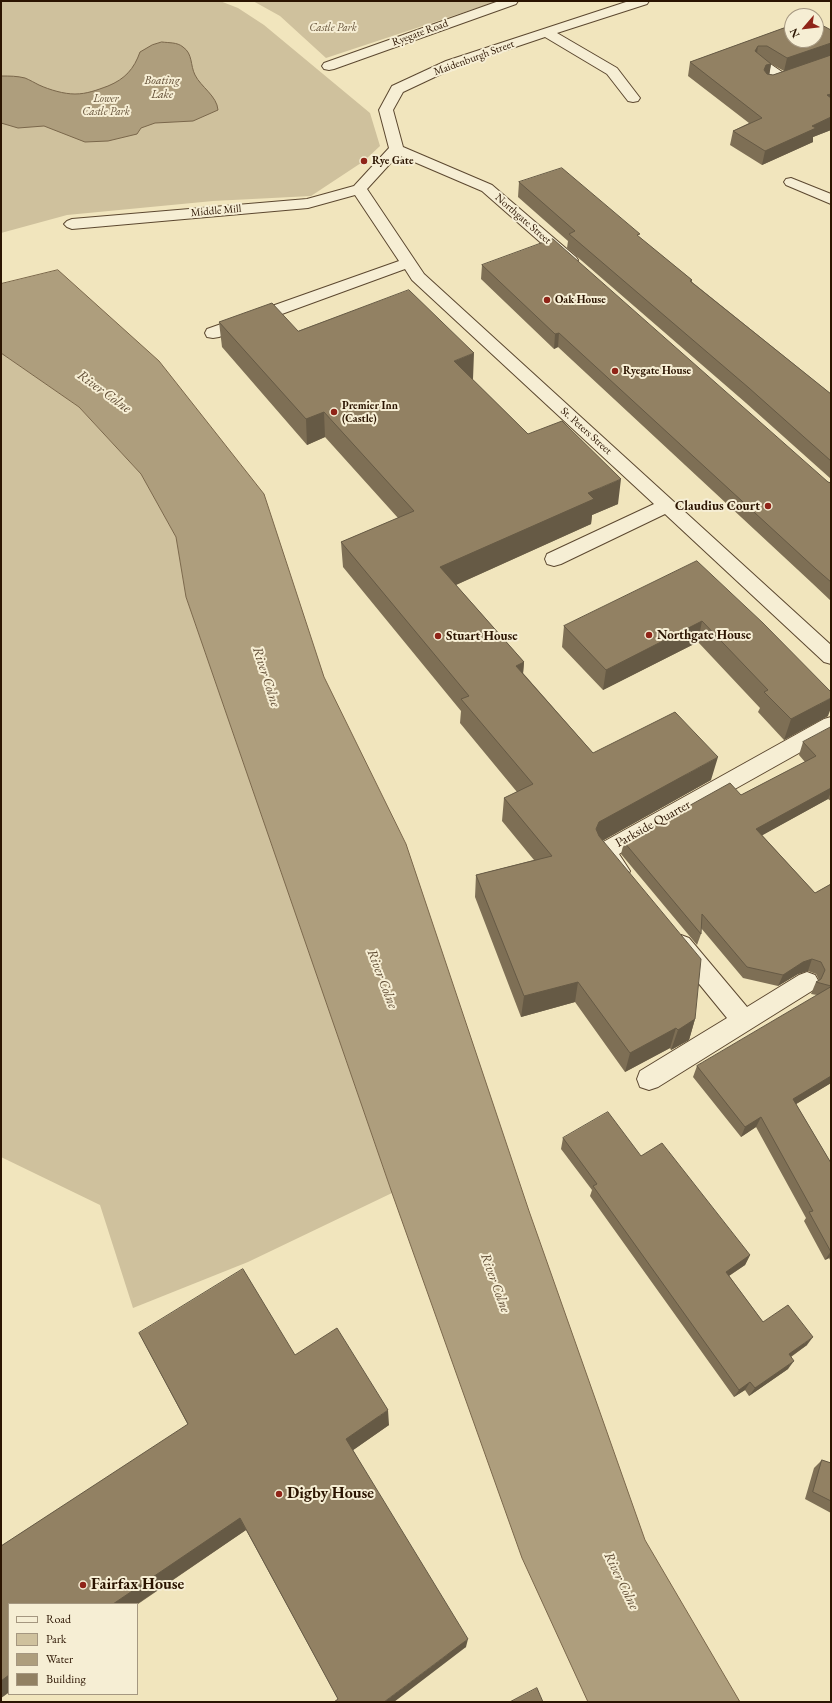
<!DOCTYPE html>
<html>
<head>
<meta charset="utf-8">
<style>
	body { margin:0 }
	#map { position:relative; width:832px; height:1703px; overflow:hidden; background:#f1e5bd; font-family:"EB Garamond",serif }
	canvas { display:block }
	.frame { position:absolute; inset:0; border:2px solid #2b1401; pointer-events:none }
	.legend { position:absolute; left:8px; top:1603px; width:130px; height:92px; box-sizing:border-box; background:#f6eed4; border:1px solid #a59780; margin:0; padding:5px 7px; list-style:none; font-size:12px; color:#2b1401 }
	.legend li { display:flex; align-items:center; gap:8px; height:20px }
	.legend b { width:20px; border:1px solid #a59780 }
	.north { position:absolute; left:784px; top:8px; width:40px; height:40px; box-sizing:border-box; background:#f6eed4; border:1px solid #a59780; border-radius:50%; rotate:242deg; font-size:11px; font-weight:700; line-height:16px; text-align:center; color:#2b1401 }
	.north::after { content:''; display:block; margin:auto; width:14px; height:18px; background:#8f2418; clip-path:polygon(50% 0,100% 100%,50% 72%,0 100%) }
</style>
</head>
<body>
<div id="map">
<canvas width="832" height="1703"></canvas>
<div class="frame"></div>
<ul class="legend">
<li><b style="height:5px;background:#f6eed4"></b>Road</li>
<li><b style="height:11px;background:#cfc19d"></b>Park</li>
<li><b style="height:11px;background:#ae9e7d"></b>Water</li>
<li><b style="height:11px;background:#928163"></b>Building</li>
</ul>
<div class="north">N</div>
</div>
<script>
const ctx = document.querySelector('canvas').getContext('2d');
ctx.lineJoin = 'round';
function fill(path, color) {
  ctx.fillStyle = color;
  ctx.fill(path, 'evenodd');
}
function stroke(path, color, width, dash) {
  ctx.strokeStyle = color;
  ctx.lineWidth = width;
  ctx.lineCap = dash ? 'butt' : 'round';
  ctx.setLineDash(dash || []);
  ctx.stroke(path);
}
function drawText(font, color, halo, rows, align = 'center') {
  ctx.font = font + ' "EB Garamond",serif';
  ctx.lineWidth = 4;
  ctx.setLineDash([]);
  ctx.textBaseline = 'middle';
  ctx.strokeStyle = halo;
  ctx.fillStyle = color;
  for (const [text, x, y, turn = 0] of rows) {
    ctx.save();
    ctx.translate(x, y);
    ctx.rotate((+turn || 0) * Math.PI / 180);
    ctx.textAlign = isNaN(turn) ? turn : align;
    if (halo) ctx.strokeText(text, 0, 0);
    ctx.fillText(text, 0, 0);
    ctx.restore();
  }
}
const green = new Path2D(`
	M 1,1 L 220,1 L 238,8 L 264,25 L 370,113 L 380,146 L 364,161 L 311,196 L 213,201 L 67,215 L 1,233 Z
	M 253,1 L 498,1 L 326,58 L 280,16 Z
	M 1,353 L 79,407 L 141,474 L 176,537 L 186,597 L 392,1193 L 248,1262 L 133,1308 L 100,1205 L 1,1157 Z`);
const water = new Path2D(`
	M 162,42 C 169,43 177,42 183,47 C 193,54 190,65 195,75 C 201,87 217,96 218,110 L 193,121 L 155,123 L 141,128 L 137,134 L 108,141 L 85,142 L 44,126 L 18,128 L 1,123 L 1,76 C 10,76 17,76 25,78 C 30,80 35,83 39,85 C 50,90 64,94 75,94 C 87,94 97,90 108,86 C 125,79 134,69 140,52 L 152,45 Z
	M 58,270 L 159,361 L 264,494 L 324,677 L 406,844 L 529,1211 L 645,1540 L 740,1702 L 588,1702 L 522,1558 L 392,1193 L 186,597 L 176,537 L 141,474 L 79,407 L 1,353 L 1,284 Z`);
const minor = new Path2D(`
	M 499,1 L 518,1 L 516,4 L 334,69 L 329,70 L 324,69 L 322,66 L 324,63 Z
	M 629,1 L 649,1 L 647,4 L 557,33 L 617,68 L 640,98 L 638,101 L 633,102 L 628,101 L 607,74 L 545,37 L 456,67 L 403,92 L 393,110 L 403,147 L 492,185 L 576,257 L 578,260 L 576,263 L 570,265 L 564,263 L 482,191 L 398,155 L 367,189 L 424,274 L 831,645 L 831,664 L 824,662 L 665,514 L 561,564 L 554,566 L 547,564 L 545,559 L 547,554 L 654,504 L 412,280 L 405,269 L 219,337 L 213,338 L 207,337 L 205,333 L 207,329 L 399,261 L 355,195 L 308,208 L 72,229 L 67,227 L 64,224 L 67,221 L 72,219 L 307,199 L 354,186 L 389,148 L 379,110 L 392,86 L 446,61 Z
	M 761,60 L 766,61 L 788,76 L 790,79 L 788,82 C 776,85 765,73 756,67 L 754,64 L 756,61 Z
	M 791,178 L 831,194 L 831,204 L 786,185 L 784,182 L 786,179 Z
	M 831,717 L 831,735 L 619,854 L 630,871 L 627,877 C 610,883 600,866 593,852 L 596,846 L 824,719 Z
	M 681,935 L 689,938 L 747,1007 L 799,975 L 807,972 L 815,975 L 819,982 L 815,989 L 658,1087 L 649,1090 L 640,1087 L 637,1079 L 640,1071 L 727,1018 L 673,952 L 670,945 L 673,938 Z`);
const wall = new Path2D(`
	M 792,25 L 831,30 L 831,130 L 813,137 L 813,142 L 762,165 L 730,145 L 733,131 L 749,123 L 688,76 L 690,62 ZM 771,64 L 784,71 L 773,75 L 769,74 Z
	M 519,182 L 639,237 L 692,280 L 692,282 L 831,394 L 831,479 L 746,403 L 567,248 L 568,241 L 518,197 Z
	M 482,265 L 828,482 L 831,483 L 831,601 L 812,583 L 558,347 L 554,349 L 481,279 Z
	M 219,322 L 473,379 L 472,379 L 528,434 L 618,504 L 592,515 L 591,524 L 456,585 L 524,662 L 523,673 L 593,753 L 711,780 L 602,841 L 695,1019 L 689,1040 L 671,1050 L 670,1048 L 625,1072 L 575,1002 L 521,1017 L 475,897 L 476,875 L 534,860 L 502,821 L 504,798 L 517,792 L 460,723 L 461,711 L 343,567 L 341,542 L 398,518 L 325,437 L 307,445 L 222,347 Z
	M 697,561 L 828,716 L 784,740 L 758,712 L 760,708 L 698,642 L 603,690 L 562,647 L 564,626 Z
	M 831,727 L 831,801 L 828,799 L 762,835 L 815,893 L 831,884 L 831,1083 L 796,1104 L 831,1163 L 831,1262 L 829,1258 L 825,1260 L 804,1221 L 806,1218 L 756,1127 L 741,1137 L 693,1077 L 697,1066 L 817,995 L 811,994 L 816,982 L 819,980 L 816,974 L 808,971 L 798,974 L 778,986 L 743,978 L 701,928 L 701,934 L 697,945 L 621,854 L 624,842 L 741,795 L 805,762 L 799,755 L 803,742 Z
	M 563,1138 L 641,1156 L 750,1255 L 745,1265 L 729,1276 L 763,1322 L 807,1345 L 791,1357 L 788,1369 L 749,1396 L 745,1390 L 734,1397 L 590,1196 L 592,1190 L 561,1149 Z
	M 139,1333 L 295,1355 L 389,1425 L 353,1450 L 466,1647 L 338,1699 L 246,1530 L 1,1698 L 1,1546 L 188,1425 Z
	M 822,1460 L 831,1463 L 831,1513 L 805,1499 L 814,1468 Z`);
const shadedWall = new Path2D(`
	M 831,43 L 831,56 L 784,71 L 787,58 Z
	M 758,46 L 756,60 L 755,51 Z
	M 771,64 L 769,77 L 764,70 L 766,65 Z
	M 831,94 L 831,106 L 827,95 Z
	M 831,117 L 831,130 L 813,137 L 813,142 L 762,165 L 765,151 L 812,126 Z
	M 559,333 L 558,347 L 554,349 L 555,334 Z
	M 474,353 L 473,379 L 453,387 L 454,361 Z
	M 324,412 L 325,437 L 307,445 L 306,419 Z
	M 621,479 L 618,504 L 592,515 L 591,524 L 440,592 L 440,567 L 588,493 Z
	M 702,621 L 698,642 L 603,690 L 606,670 Z
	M 524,662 L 522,686 L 516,666 Z
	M 831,698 L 831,708 L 828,716 L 784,740 L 791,719 Z
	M 718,757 L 711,780 L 595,845 L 596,829 L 599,822 Z
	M 831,788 L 831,792 L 828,799 L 752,841 L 756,829 Z
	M 812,959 L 808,971 L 798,974 L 778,986 L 783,975 L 803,962 Z
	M 578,982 L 575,1002 L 521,1017 L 524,996 Z
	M 695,1019 L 689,1040 L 671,1050 L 678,1030 Z
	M 676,1028 L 670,1048 L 625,1072 L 630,1053 Z
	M 831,1076 L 831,1083 L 788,1109 L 793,1099 Z
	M 761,1117 L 756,1127 L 741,1137 L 745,1127 Z
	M 831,1251 L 831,1255 L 829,1258 L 825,1260 Z
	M 750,1255 L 745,1265 L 721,1281 L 726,1272 Z
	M 813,1337 L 807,1345 L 783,1362 L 789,1354 Z
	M 794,1361 L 788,1369 L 749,1396 L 755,1388 Z
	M 750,1382 L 745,1390 L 734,1397 L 739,1390 Z
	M 388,1410 L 389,1425 L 349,1453 L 346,1439 Z
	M 240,1518 L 246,1530 L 137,1604 L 113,1604 Z
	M 468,1639 L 466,1647 L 394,1702 L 384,1702 Z
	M 9,1675 L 9,1692 L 1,1698 L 1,1681 Z`);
const building = new Path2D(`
	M 816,22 L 831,30 L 831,43 L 787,58 L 767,46 L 758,46 L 755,51 L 771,64 L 766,65 L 764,70 L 767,74 L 773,75 L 831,55 L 831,94 L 827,95 L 831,98 L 831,117 L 812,126 L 816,128 L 765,151 L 733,131 L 762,118 L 690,62 L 792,25 L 792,40 L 816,40 Z
	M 562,168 L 640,234 L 637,235 L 692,280 L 690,281 L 831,394 L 831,461 L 749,388 L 569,234 L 575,231 L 519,182 Z
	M 553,239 L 828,482 L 831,483 L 831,582 L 816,569 L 559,333 L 555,334 L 482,265 Z
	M 409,290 L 474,353 L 454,361 L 528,434 L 562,421 L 621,479 L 588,493 L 594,499 L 440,567 L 524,662 L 516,666 L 593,753 L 675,712 L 718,757 L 599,822 L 596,829 L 599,836 L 701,959 L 695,1019 L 678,1030 L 676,1028 L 630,1053 L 578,982 L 524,996 L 476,875 L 552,856 L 504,798 L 533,784 L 461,699 L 469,696 L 341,542 L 414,511 L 324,412 L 306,419 L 219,322 L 272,303 L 298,331 Z
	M 697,561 L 763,623 L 831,692 L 831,698 L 791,719 L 764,692 L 768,690 L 702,621 L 606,670 L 564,626 Z
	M 831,727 L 831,788 L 756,829 L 815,893 L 831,884 L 831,986 L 816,982 L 821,979 L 825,970 L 821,962 L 812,959 L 803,962 L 783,975 L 747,967 L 702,914 L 701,934 L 624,842 L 730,783 L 741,795 L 816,756 L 803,742 Z
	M 831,987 L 831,1076 L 793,1099 L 831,1163 L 831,1252 L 809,1212 L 813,1211 L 761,1117 L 745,1127 L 697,1066 Z
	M 608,1112 L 641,1156 L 662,1143 L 750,1255 L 726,1272 L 763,1322 L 788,1305 L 813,1337 L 789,1354 L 794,1361 L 755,1388 L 750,1382 L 739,1390 L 593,1186 L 597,1184 L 563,1138 Z
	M 243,1269 L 295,1355 L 337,1328 L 388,1410 L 346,1439 L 468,1639 L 384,1702 L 334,1702 L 338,1699 L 240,1518 L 113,1604 L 9,1604 L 9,1675 L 1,1681 L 1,1546 L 188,1424 L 139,1333 Z
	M 822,1460 L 831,1463 L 831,1501 L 813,1492 Z
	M 537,1688 L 543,1702 L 510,1702 Z`);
const markers = [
	[364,161,4,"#8f2418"],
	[547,300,4,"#8f2418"],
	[615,371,4,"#8f2418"],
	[334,412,4,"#8f2418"],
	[768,506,4,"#8f2418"],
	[649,635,4,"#8f2418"],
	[438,636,4,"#8f2418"],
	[279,1494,4,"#8f2418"],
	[83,1585,4,"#8f2418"]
];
const farParknames = [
	["Castle Park",333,28],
	["Lower",106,99],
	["Castle Park",106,112]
];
const farStreetnames = [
	["Ryegate Road",420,33,-20],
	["Maidenburgh Street",474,58,-20],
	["Middle Mill",216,211,-5],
	["Northgate Street",523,219,41],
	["St. Peters Street",586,431,42]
];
const farPoinames = [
	["Rye Gate",372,161],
	["Oak House",555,300],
	["Ryegate House",623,371],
	["Premier Inn",342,406],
	["(Castle)",342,419]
];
const farWaternames = [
	["Boating",162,81],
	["Lake",162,95]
];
const poiNames = [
	["Claudius Court",760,506,"right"],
	["Northgate House",657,635],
	["Stuart House",446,636]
];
const streetNames = [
	["Parkside Quarter",653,824,-29]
];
const waterNames = [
	["River Colne",104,392,36],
	["River Colne",266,677,72],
	["River Colne",382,979,69],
	["River Colne",495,1283,70],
	["River Colne",621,1581,64]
];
const nearPoinames = [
	["Digby House",287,1494],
	["Fairfax House",91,1585]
];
fill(green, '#cfc19d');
fill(water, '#ae9e7d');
stroke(water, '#7a674b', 1);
stroke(minor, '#5c4830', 2);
fill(minor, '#f6eed4');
fill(wall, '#7e6f55');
fill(shadedWall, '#665a45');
fill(building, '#928163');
stroke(building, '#665a45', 1);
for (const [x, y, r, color] of markers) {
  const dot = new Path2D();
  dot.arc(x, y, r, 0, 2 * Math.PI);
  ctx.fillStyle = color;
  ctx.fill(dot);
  stroke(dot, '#f6eed4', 1.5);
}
drawText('italic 11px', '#645138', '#f6eed4', farParknames);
drawText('11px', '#2b1401', '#f6eed4', farStreetnames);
drawText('bold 11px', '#2b1401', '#f6eed4', farPoinames, 'left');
drawText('italic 12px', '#5f4b33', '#f6eed4', farWaternames);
drawText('bold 13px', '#2b1401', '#f6eed4', poiNames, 'left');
drawText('13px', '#2b1401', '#f6eed4', streetNames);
drawText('italic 14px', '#5f4b33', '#f6eed4', waterNames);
drawText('bold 16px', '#2b1401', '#f6eed4', nearPoinames, 'left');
</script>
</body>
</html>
